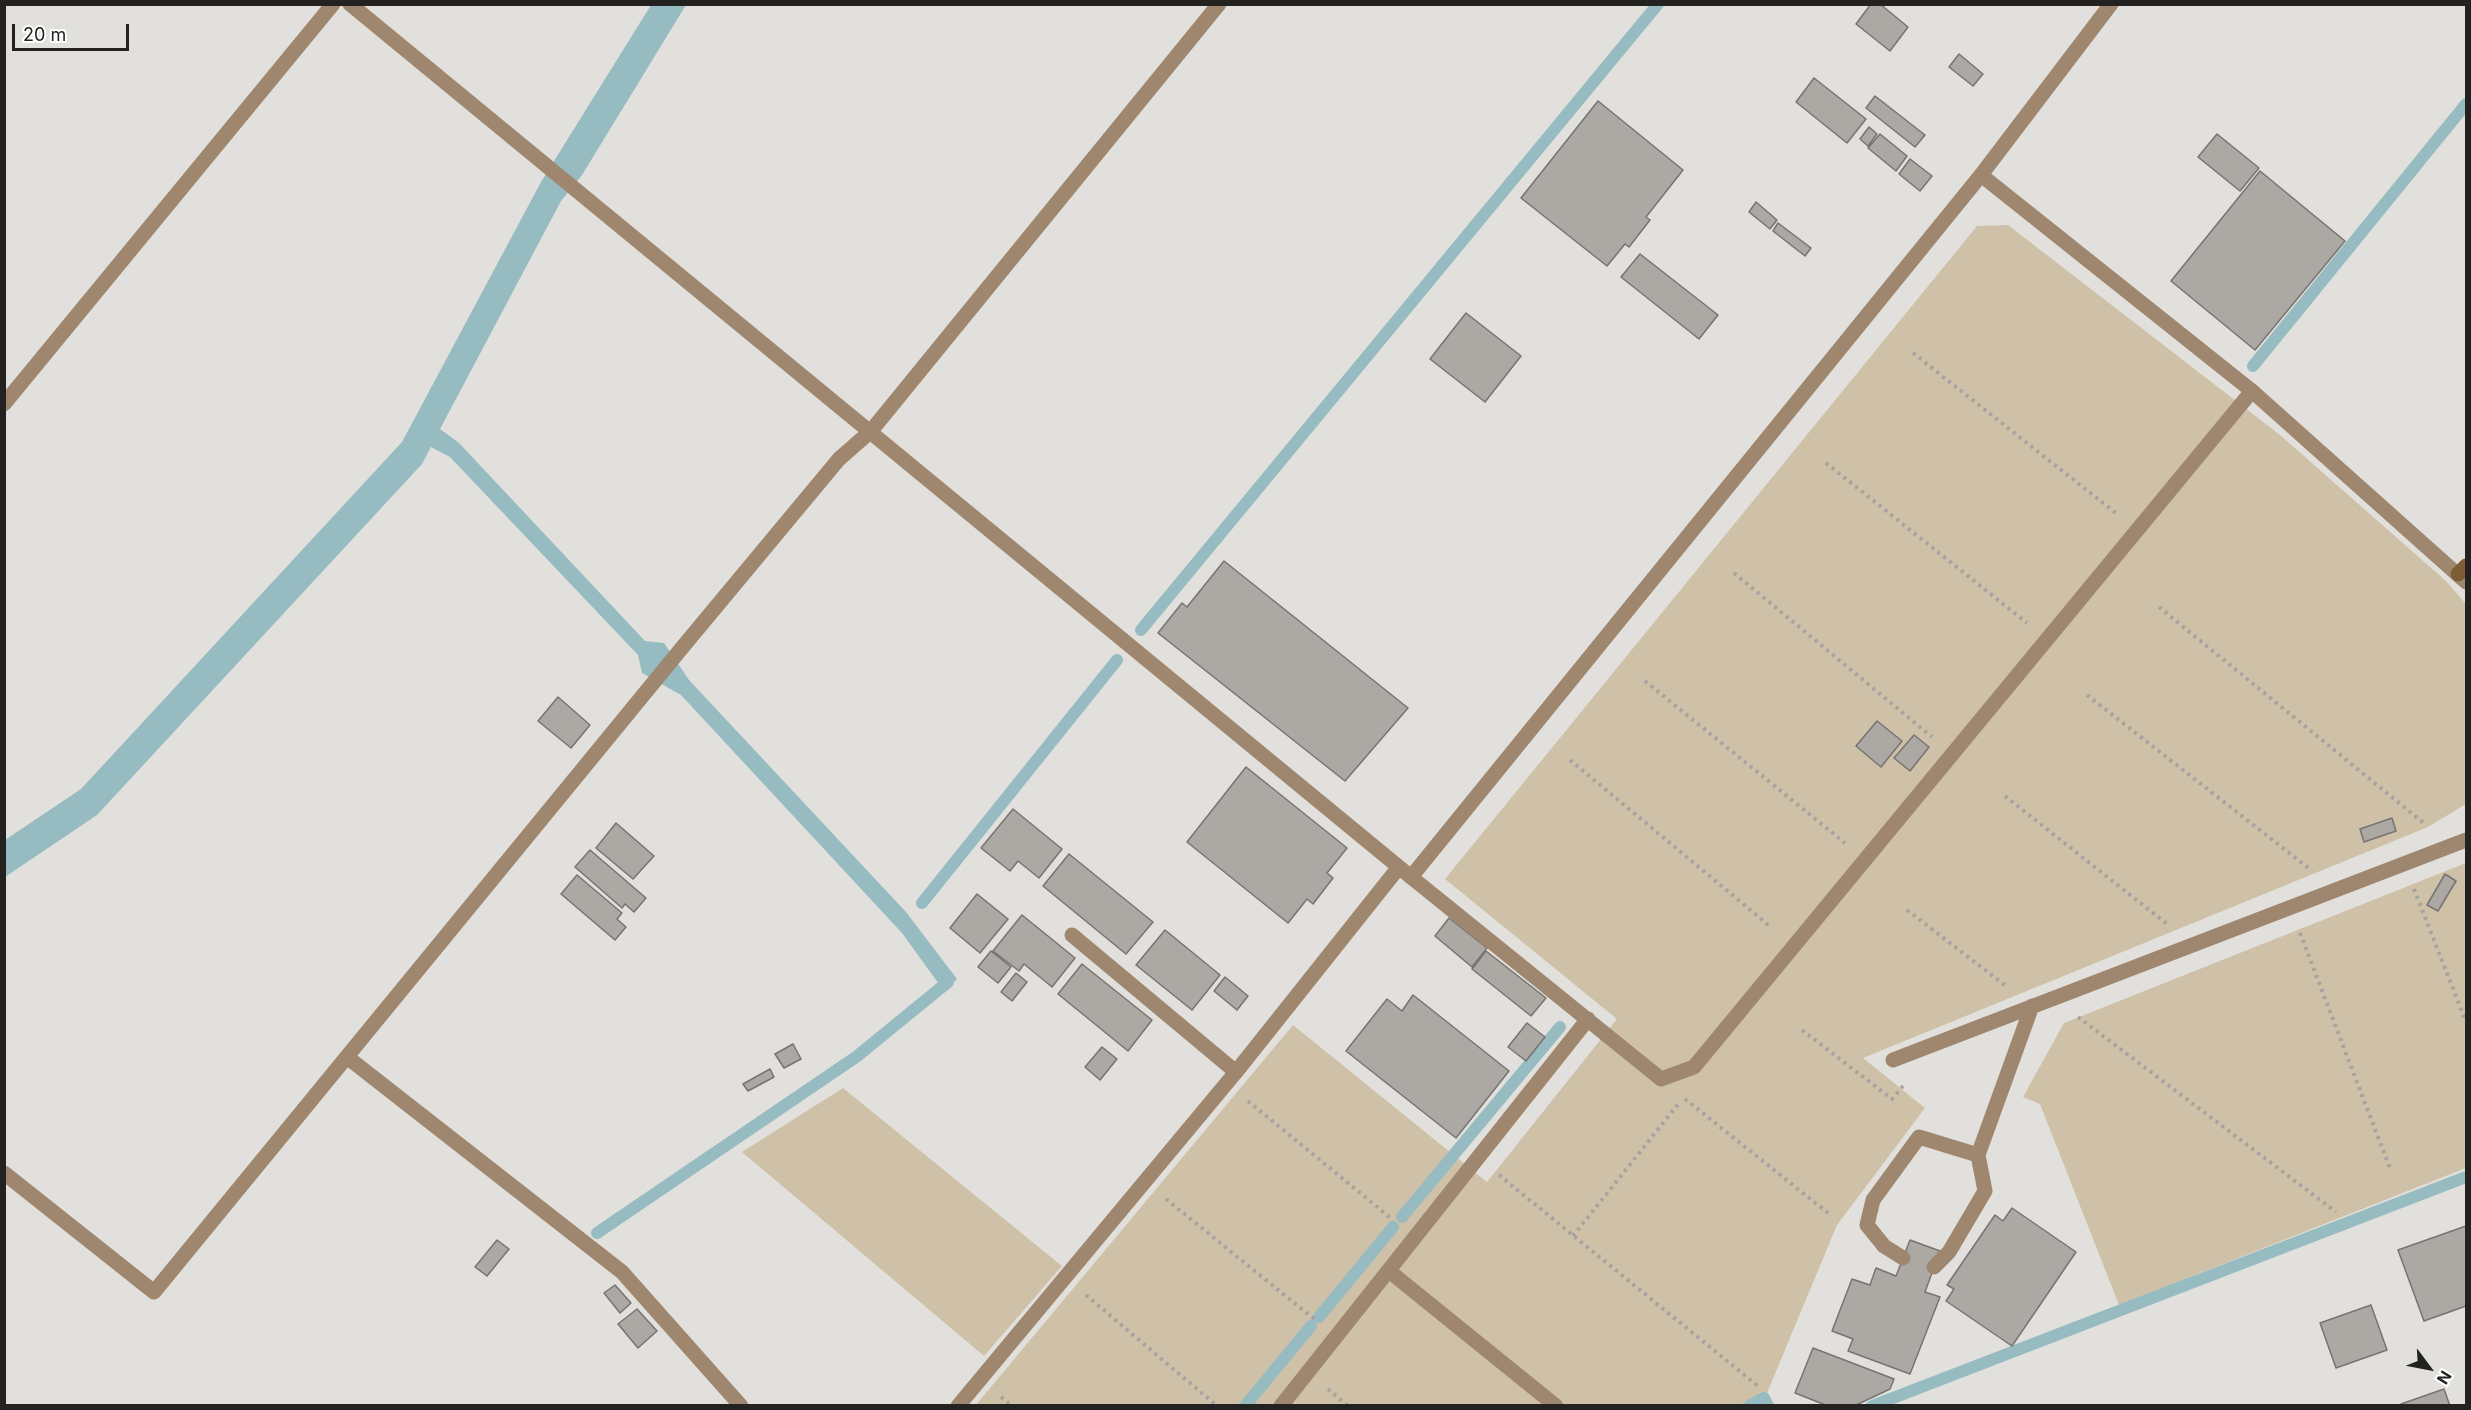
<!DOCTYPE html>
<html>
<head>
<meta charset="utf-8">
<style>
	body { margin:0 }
	#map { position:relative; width:2471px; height:1410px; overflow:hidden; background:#e2e0dc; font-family:Inter,sans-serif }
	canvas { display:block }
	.frame { position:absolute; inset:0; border:6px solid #232221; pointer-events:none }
	.north { position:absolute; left:2399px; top:1338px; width:60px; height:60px; -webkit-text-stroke:4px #fff; paint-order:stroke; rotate:122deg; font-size:16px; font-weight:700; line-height:24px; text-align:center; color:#232221 }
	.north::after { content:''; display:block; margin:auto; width:21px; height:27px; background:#232221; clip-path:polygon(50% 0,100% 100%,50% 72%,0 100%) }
	.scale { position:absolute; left:12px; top:24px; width:117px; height:27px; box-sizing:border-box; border:3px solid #232221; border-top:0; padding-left:8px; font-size:18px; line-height:21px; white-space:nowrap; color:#232221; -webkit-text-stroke:4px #fff; paint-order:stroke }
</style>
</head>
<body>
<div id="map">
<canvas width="2471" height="1410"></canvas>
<div class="frame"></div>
<div class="north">N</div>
<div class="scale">20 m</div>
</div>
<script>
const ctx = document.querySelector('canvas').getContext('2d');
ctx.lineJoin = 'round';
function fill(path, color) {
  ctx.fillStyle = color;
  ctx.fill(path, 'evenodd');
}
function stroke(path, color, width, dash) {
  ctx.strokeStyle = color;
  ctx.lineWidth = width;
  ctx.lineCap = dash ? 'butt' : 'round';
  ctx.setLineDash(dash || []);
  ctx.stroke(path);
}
const green = new Path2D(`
	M 2008,225 L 2280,435 L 2446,581 L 2466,604 L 2466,804 L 2428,827 L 1863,1058 L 1925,1108 L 1837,1225 L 1767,1393 L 1742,1406 L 975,1406 L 1293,1025 L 1487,1182 L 1617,1019 L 1445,879 L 1977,226 Z
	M 2466,863 L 2466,1168 L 2119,1305 L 2040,1104 L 2023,1097 L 2064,1023 Z
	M 843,1088 L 1062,1266 L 984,1356 L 742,1152 Z`);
const water = new Path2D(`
	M 651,5 L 686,5 L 582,175 L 561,201 L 440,429 L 459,443 L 645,641 L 664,643 L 689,680 L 906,912 L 957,979 L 944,991 L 902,933 L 681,695 L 642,673 L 638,655 L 450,457 L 431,447 L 422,464 L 97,815 L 5,877 L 5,840 L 81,789 L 402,442 L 541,182 Z`);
const stream = new Path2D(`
	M 2253,366 L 2466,104
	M 1141,630 L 1658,4
	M 922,903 L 1117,660
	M 1402,1217 L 1560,1027
	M 597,1233 L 856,1057 L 948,982 L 943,976
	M 1319,1317 L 1393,1227
	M 1245,1406 L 1311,1326
	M 1749,1406 L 1764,1398 L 1768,1406
	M 1872,1406 L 2466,1177`);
const building = new Path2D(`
	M 1871,4 L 1880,4 L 1908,27 L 1890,51 L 1856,24 Z
	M 1959,54 L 1983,74 L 1973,86 L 1949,67 Z
	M 1814,78 L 1866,119 L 1847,143 L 1796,102 Z
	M 1875,96 L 1925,135 L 1915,147 L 1866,108 Z
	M 1598,101 L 1683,170 L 1646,217 L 1650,220 L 1629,247 L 1625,244 L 1607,266 L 1521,198 Z
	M 1869,127 L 1877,134 L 1868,146 L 1860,139 Z
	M 1880,134 L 1907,156 L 1896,171 L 1868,148 Z
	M 2217,134 L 2259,168 L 2240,191 L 2198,157 Z
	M 1910,159 L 1932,176 L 1920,191 L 1899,174 Z
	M 2260,171 L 2345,241 L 2255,350 L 2171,281 Z
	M 1756,202 L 1777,220 L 1770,229 L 1749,212 Z
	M 1778,223 L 1811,248 L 1805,256 L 1773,231 Z
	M 1640,254 L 1718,315 L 1699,339 L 1621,277 Z
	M 1466,313 L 1521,356 L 1485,402 L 1430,359 Z
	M 1224,561 L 1408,708 L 1345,781 L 1158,633 L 1182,603 L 1187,607 Z
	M 558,697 L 590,725 L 571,748 L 538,721 Z
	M 1877,721 L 1902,741 L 1881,767 L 1856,746 Z
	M 1914,735 L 1929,747 L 1910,771 L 1894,758 Z
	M 1246,767 L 1347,848 L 1327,873 L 1333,878 L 1313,904 L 1307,899 L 1288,923 L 1187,842 Z
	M 1013,809 L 1062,849 L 1039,878 L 1018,861 L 1010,871 L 981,848 Z
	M 2392,818 L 2396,831 L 2364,842 L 2360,829 Z
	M 616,823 L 654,856 L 633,879 L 596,848 Z
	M 590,850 L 646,898 L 634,912 L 625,904 L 622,908 L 575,867 Z
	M 1069,854 L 1153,922 L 1126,954 L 1043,886 Z
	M 2445,874 L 2456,881 L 2438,911 L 2427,905 Z
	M 577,875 L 622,913 L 617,919 L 626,927 L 615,940 L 561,894 Z
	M 977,894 L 1008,919 L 980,953 L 950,928 Z
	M 1022,915 L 1075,958 L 1052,987 L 1024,964 L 1019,971 L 993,951 Z
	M 1449,918 L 1487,948 L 1472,967 L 1435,936 Z
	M 1165,930 L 1220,975 L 1192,1010 L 1136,965 Z
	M 991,951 L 1011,967 L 998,983 L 978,967 Z
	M 1486,951 L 1546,998 L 1531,1016 L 1472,969 Z
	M 1082,964 L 1152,1020 L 1128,1051 L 1058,994 Z
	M 1016,973 L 1027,982 L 1012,1001 L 1001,992 Z
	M 1225,977 L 1248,996 L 1237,1010 L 1214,991 Z
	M 1413,995 L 1509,1071 L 1456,1138 L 1346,1051 L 1387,999 L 1402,1011 Z
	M 1527,1023 L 1545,1037 L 1526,1061 L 1508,1047 Z
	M 793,1044 L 801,1059 L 784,1068 L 775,1054 Z
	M 1102,1047 L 1117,1059 L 1100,1080 L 1085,1067 Z
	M 770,1069 L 774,1077 L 748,1091 L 743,1084 Z
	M 2012,1208 L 2076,1252 L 2012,1346 L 1946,1301 L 1954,1289 L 1947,1285 L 1995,1215 L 2003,1221 Z
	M 2466,1226 L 2466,1306 L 2424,1321 L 2398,1250 Z
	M 497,1240 L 509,1249 L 487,1276 L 475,1267 Z
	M 1910,1240 L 1940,1251 L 1925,1292 L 1940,1297 L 1910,1374 L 1848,1351 L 1853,1339 L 1832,1331 L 1852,1279 L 1870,1285 L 1876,1268 L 1896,1276 Z
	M 615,1285 L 631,1303 L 620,1313 L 604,1293 Z
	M 2371,1305 L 2387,1350 L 2336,1368 L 2320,1323 Z
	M 637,1309 L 657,1331 L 638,1348 L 618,1324 Z
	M 1813,1348 L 1894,1379 L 1890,1389 L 1854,1406 L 1828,1406 L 1795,1393 Z
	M 2444,1389 L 2450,1406 L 2401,1406 L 2401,1404 Z`);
const path = new Path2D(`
	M 1913,353 L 2117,514
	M 1826,463 L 2027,623
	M 1734,573 L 1932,737
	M 2159,607 L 2426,825
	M 1645,681 L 1845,843
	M 2087,695 L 2311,870
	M 1570,760 L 1772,928
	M 2005,796 L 2167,924
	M 2414,889 L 2466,1022
	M 1907,910 L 2006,986
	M 2300,933 L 2391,1171
	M 2078,1017 L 2336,1212
	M 1802,1030 L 1892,1099 L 1903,1086
	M 1685,1099 L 1828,1213
	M 1248,1101 L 1393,1220
	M 1499,1175 L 1759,1387
	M 1166,1199 L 1314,1319
	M 1573,1236 L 1679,1103
	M 1086,1295 L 1217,1406
	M 1328,1389 L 1348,1406
	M 1001,1397 L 1012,1406`);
const lane = new Path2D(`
	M 1411,877 L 1661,1079 L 1694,1067 L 2252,391
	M 1072,935 L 1236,1072
	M 1893,1060 L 2466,840
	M 1903,1258 L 1884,1246 L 1867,1225 L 1873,1200 L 1919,1137 L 1978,1155
	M 1934,1267 L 1949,1252 L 1985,1191 L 1978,1155 L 2032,1006
	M 1389,1271 L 1556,1406
	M 1281,1406 L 1588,1019`);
const street = new Path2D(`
	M 350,4 L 1411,877 L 1981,175 L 2111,4
	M 1981,175 L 2252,391 L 2466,582
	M 4,404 L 333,4
	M 347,1057 L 622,1272 L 741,1406
	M 4,1173 L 154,1292 L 681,649 L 839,459 L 871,431 L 1219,4
	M 958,1406 L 1236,1072 L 1399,867`);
const secondary = new Path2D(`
	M 2458,574 L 2466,566`);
fill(green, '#cfc1a7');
fill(water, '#96bbc1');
stroke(stream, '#96bbc1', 12);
fill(building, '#aca9a5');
stroke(building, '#767370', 1.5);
stroke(path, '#a5a3a0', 4, [3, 4.5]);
stroke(lane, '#9e876e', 15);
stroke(street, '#9e876e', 15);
stroke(secondary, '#7d5c36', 15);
</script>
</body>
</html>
